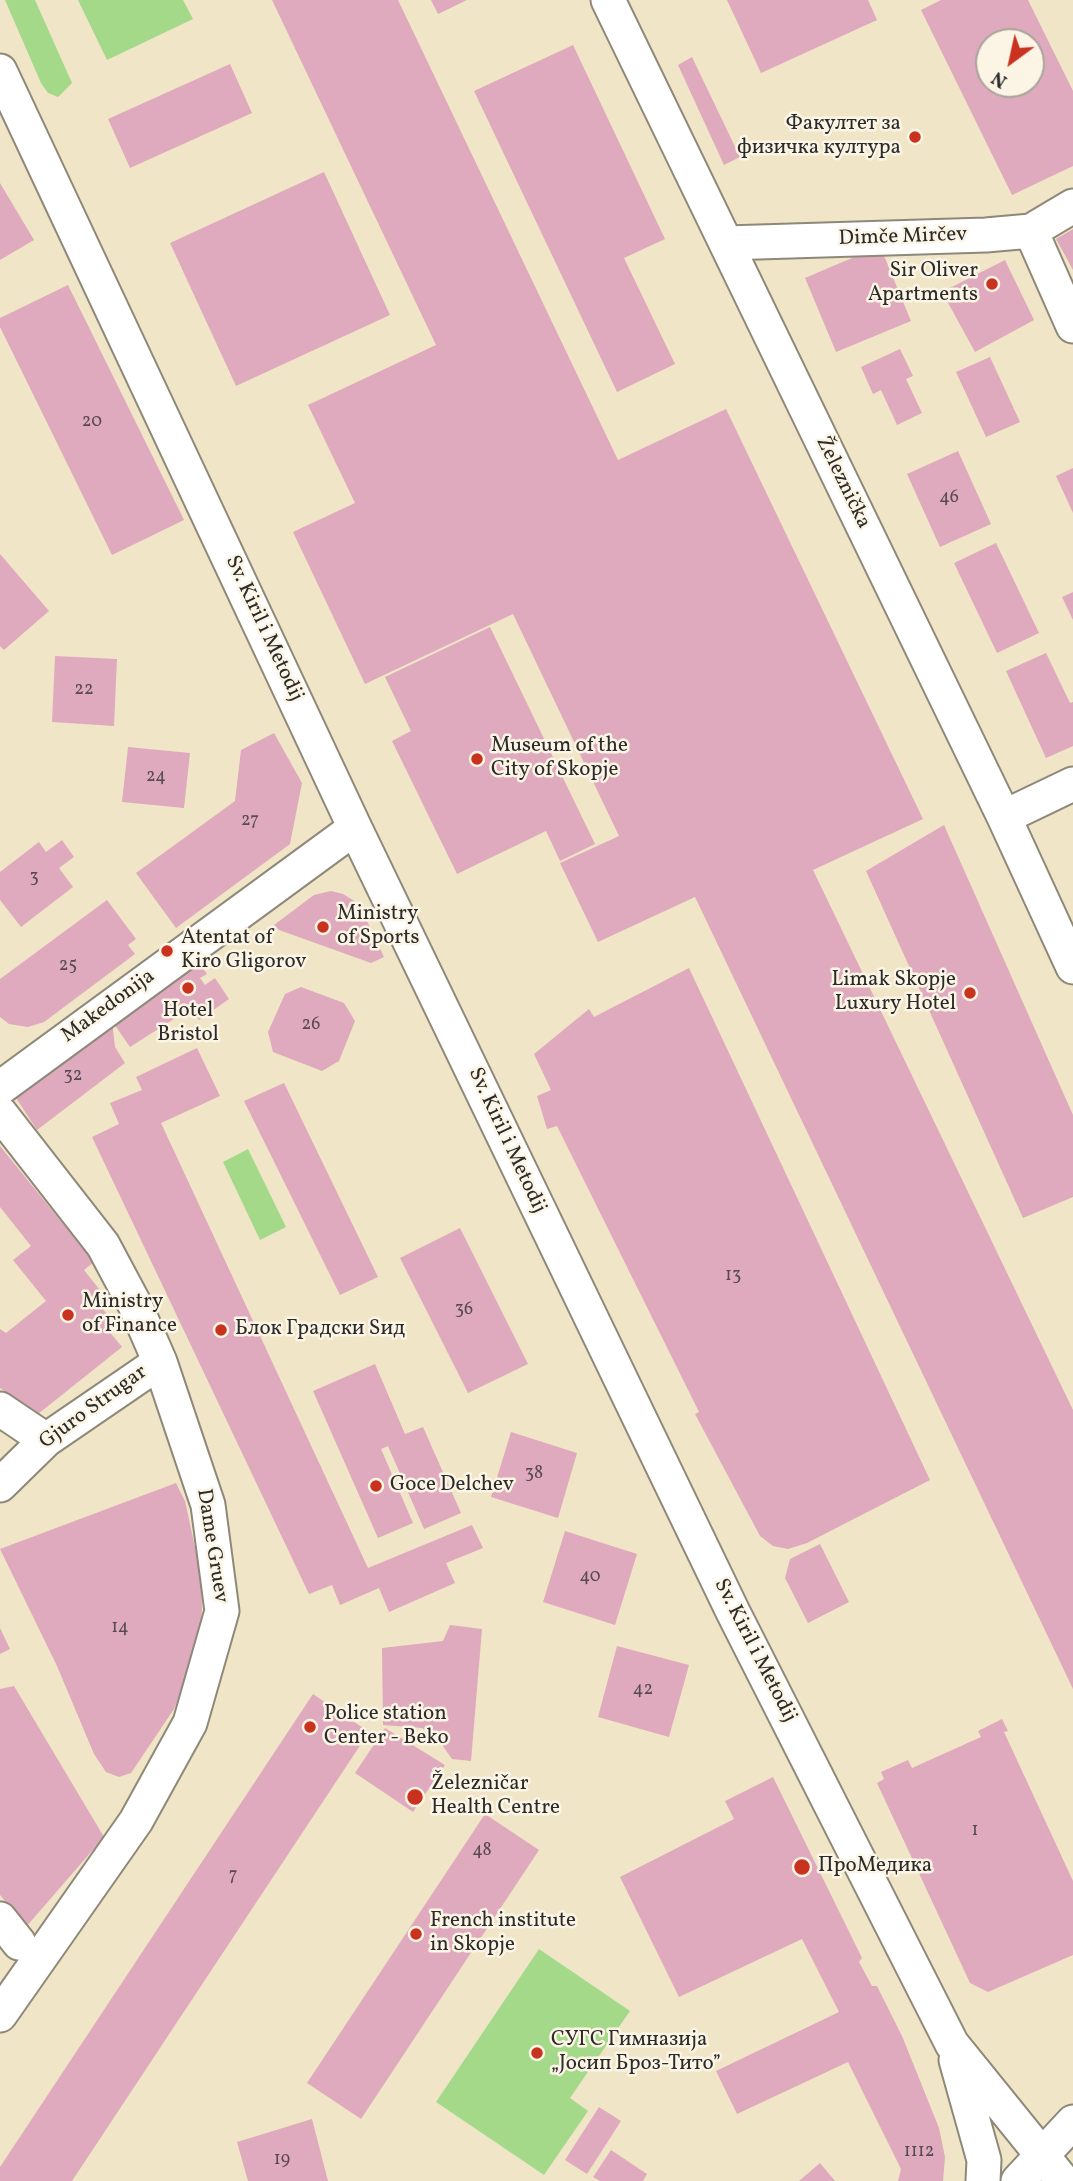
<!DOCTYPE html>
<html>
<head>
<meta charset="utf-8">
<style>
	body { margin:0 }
	#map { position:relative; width:1073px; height:2181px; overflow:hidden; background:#f0e5c7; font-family:Vollkorn,serif }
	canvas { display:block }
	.north { position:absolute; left:975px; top:28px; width:70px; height:70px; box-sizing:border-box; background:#fcf5e5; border:2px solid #a8a49b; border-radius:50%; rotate:213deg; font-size:19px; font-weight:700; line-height:28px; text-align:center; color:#2b2b2b }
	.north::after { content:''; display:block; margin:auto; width:24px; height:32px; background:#c8321e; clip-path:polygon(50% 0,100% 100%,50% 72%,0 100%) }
</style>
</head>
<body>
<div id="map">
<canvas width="1073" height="2181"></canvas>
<div class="north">N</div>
</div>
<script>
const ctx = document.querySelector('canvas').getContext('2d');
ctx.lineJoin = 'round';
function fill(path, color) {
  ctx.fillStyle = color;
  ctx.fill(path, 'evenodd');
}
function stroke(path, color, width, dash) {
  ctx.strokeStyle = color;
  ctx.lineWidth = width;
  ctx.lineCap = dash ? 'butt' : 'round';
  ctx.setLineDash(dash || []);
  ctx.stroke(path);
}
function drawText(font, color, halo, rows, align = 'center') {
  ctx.font = font + ' Vollkorn,serif';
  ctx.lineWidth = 5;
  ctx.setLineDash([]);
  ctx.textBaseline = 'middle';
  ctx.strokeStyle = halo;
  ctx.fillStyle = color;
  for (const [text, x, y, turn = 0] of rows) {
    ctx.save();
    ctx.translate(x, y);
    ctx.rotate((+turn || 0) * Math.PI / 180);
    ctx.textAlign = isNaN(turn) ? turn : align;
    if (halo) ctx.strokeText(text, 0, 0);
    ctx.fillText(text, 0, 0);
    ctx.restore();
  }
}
const green = new Path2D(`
	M 5,0 L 35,0 L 72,83 L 58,97 L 48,93 L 41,83 Z
	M 78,0 L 183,0 L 193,19 L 107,60 Z
	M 248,1149 L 286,1227 L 260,1240 L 223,1162 Z
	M 539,1949 L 630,2011 L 570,2098 L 588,2111 L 544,2175 L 436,2102 Z`);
const building = new Path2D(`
	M 272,0 L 398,0 L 618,460 L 726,409 L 923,819 L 813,870 L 1073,1410 L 1073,1689 L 695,897 L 598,942 L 560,863 L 619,836 L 513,614 L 365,684 L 293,532 L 355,503 L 308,405 L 436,345 Z
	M 431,0 L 467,0 L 438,14 Z
	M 727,0 L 868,0 L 877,20 L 761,73 Z
	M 941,0 L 1028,0 L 1073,91 L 1073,166 L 1012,195 L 921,10 ZM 989,42 L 1031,42 L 1031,84 L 989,84 Z
	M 573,45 L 665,239 L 624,258 L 675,364 L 617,392 L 474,91 Z
	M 692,57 L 740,157 L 724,165 L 678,65 Z
	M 230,64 L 252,113 L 130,168 L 108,119 Z
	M 324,172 L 390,315 L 236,386 L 170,243 Z
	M 0,183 L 34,240 L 0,260 Z
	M 1073,229 L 1073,270 L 1056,239 Z
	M 880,246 L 911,321 L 836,352 L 805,278 Z
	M 1005,260 L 1034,320 L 975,352 L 942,292 Z
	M 68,285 L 184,520 L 112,555 L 0,327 L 0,318 Z
	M 900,349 L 913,376 L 906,379 L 922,413 L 897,425 L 881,390 L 873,394 L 861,367 Z
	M 990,357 L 1020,422 L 986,437 L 956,372 Z
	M 958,451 L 991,524 L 940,547 L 907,474 Z
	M 1073,468 L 1073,513 L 1056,476 Z
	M 996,543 L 1039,633 L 997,653 L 954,563 Z
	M 0,554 L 49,611 L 4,650 L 0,646 Z
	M 1073,592 L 1073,620 L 1062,597 Z
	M 490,627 L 595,844 L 560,861 L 546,831 L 457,874 L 392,741 L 411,731 L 385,677 Z
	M 1046,653 L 1070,703 L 1073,702 L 1073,746 L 1046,758 L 1006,671 Z
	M 55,656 L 117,659 L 114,726 L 52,722 Z
	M 274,733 L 302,783 L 290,844 L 176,928 L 136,873 L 235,801 L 241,750 Z
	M 128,747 L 190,753 L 184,808 L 122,802 Z
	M 944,825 L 1073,1115 L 1073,1197 L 1023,1218 L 866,871 Z
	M 62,840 L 74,857 L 59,868 L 73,887 L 21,927 L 0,900 L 0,872 L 39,842 L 46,852 Z
	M 331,891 L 343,894 L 359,904 L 384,957 L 371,963 L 279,930 L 274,925 L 314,895 Z
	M 107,900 L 136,939 L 128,945 L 135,954 L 44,1022 L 28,1027 L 9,1024 L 0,1017 L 0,979 Z
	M 196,959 L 207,974 L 200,978 L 205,985 L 215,978 L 229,999 L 199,1020 L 191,1008 L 130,1047 L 112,1021 Z
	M 689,968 L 930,1480 L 807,1543 L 788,1549 L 773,1546 L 760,1536 L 695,1414 L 699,1412 L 557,1126 L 547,1129 L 537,1096 L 551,1090 L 534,1054 L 589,1009 L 594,1017 Z
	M 301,987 L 344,1003 L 355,1021 L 339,1061 L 322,1071 L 273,1052 L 268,1032 L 285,994 Z
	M 112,1021 L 115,1047 L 125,1063 L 37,1130 L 14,1095 Z
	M 197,1048 L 220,1096 L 161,1123 L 368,1568 L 472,1525 L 483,1548 L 446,1563 L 455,1583 L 389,1612 L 379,1588 L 340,1605 L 332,1585 L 309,1594 L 92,1137 L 119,1124 L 110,1103 L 142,1090 L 136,1077 Z
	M 284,1083 L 378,1277 L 340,1295 L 244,1101 Z
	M 0,1146 L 94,1262 L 84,1270 L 107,1299 L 100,1305 L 115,1325 L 108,1330 L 122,1347 L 38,1414 L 0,1388 L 0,1329 L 6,1333 L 46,1301 L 13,1260 L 31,1246 L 0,1207 Z
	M 460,1228 L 528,1364 L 468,1393 L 400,1258 Z
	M 375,1364 L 405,1434 L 423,1427 L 461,1513 L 424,1529 L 388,1446 L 381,1449 L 413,1523 L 378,1538 L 313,1391 Z
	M 511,1432 L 577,1453 L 558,1518 L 491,1497 Z
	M 176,1483 L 185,1501 L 201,1575 L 202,1610 L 198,1649 L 174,1709 L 131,1773 L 119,1777 L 106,1772 L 94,1754 L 57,1666 L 0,1549 Z
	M 565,1531 L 637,1554 L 615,1625 L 543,1602 Z
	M 820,1544 L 849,1602 L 808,1623 L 785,1578 L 790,1559 Z
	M 450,1625 L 482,1629 L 471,1761 L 452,1759 L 437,1738 L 422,1728 L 383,1725 L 382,1648 L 443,1641 Z
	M 0,1628 L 10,1649 L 0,1654 Z
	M 617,1646 L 689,1665 L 669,1737 L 598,1717 Z
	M 14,1686 L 104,1837 L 26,1927 L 0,1895 L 0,1689 Z
	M 313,1694 L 369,1732 L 72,2181 L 0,2181 L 0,2167 Z
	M 1002,1719 L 1008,1731 L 1004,1732 L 1073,1881 L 1073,1955 L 988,1992 L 970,1983 L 877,1783 L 884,1779 L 881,1772 L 908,1760 L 912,1768 L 981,1737 L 978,1731 Z
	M 385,1728 L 445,1765 L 413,1812 L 355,1773 Z
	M 773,1777 L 862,1958 L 859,1962 L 872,1986 L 877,1986 L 902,2036 L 939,2128 L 945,2157 L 943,2181 L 898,2181 L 901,2169 L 848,2062 L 737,2114 L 716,2071 L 839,2012 L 802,1939 L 679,1997 L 620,1877 L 734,1819 L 725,1801 Z
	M 485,1814 L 539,1850 L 361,2119 L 307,2083 Z
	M 599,2107 L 621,2121 L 587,2174 L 565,2160 Z
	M 312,2119 L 328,2181 L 248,2181 L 237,2142 Z
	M 611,2150 L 647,2174 L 643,2181 L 600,2181 L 593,2177 Z
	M 820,2163 L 835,2181 L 799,2181 Z`);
const minor = new Path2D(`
	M 608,0 L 1004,817 L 1073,967
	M 0,71 L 355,828 L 733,1612 L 952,2044 L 1063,2181
	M 1031,231 L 1073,326
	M 726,243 L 986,235 L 1031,231 L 1073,206
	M 1004,817 L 1073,784
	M 0,1088 L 355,828
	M 0,1113 L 103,1245 L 135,1305 L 160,1362 L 208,1505 L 222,1611 L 190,1723 L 136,1821 L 0,2015
	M 0,1409 L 46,1440
	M 0,1485 L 46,1440 L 160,1362
	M 0,1919 L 19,1943
	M 956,2060 L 984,2160 L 983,2181
	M 1018,2181 L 1073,2122`);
const markers = [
	[915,137,7,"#c8321e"],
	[992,284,7,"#c8321e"],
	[477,759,7,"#c8321e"],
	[323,927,7,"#c8321e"],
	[167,951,7,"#c8321e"],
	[188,988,7,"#c8321e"],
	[970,993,7,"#c8321e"],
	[68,1315,7,"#c8321e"],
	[221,1330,7,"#c8321e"],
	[376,1486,7,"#c8321e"],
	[310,1727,7,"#c8321e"],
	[415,1797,9,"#c8321e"],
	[802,1867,9,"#c8321e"],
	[416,1934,7,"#c8321e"],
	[537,2053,7,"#c8321e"]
];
const numberNames = [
	["20",92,423],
	["46",949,499],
	["22",84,691],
	["24",156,778],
	["27",250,822],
	["3",34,879],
	["25",68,967],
	["26",311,1026],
	["32",73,1077],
	["13",733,1277],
	["36",464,1311],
	["38",534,1475],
	["40",590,1578],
	["14",120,1629],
	["42",643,1691],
	["1",975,1832],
	["48",482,1852],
	["7",233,1877],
	["1112",919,2153],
	["19",282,2161]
];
const poiNames = [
	["Факултет за",901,125,"right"],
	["физичка култура",901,149,"right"],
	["Sir Oliver",978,272,"right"],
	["Apartments",978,296,"right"],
	["Museum of the",491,747],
	["City of Skopje",491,771],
	["Ministry",337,915],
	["of Sports",337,939],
	["Atentat of",181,939],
	["Kiro Gligorov",181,963],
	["Limak Skopje",956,981,"right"],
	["Luxury Hotel",956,1005,"right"],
	["Hotel",188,1012,"center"],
	["Bristol",188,1036,"center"],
	["Ministry",82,1303],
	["of Finance",82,1327],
	["Блок Градски Sид",235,1330],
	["Goce Delchev",390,1486],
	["Police station",324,1715],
	["Center - Beko",324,1739],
	["Železničar",431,1785],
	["Health Centre",431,1809],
	["ПроМедика",818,1867],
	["French institute",430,1922],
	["in Skopje",430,1946],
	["СУГС Гимназија",551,2041],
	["„Јосип Броз-Тито”",551,2065]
];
const streetNames = [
	["Dimče Mirčev",903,238,-2],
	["Železnička",842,483,64],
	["Sv. Kiril i Metodij",263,629,65],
	["Makedonija",109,1007,-36],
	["Sv. Kiril i Metodij",506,1141,65],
	["Gjuro Strugar",94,1408,-36],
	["Dame Gruev",211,1546,81],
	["Sv. Kiril i Metodij",754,1651,63]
];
fill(green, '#a4d98a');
fill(building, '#dfaabd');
stroke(minor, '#8e8879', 37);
stroke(minor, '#fff', 33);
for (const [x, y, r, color] of markers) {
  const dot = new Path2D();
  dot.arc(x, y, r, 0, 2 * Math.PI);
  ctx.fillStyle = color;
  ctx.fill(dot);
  stroke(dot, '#fcf5e5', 2.5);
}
drawText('18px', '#584b50', null, numberNames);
drawText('21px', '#2b2b2b', '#fcf5e5', poiNames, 'left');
drawText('21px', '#2b2b2b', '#fcf5e5', streetNames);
</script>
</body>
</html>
